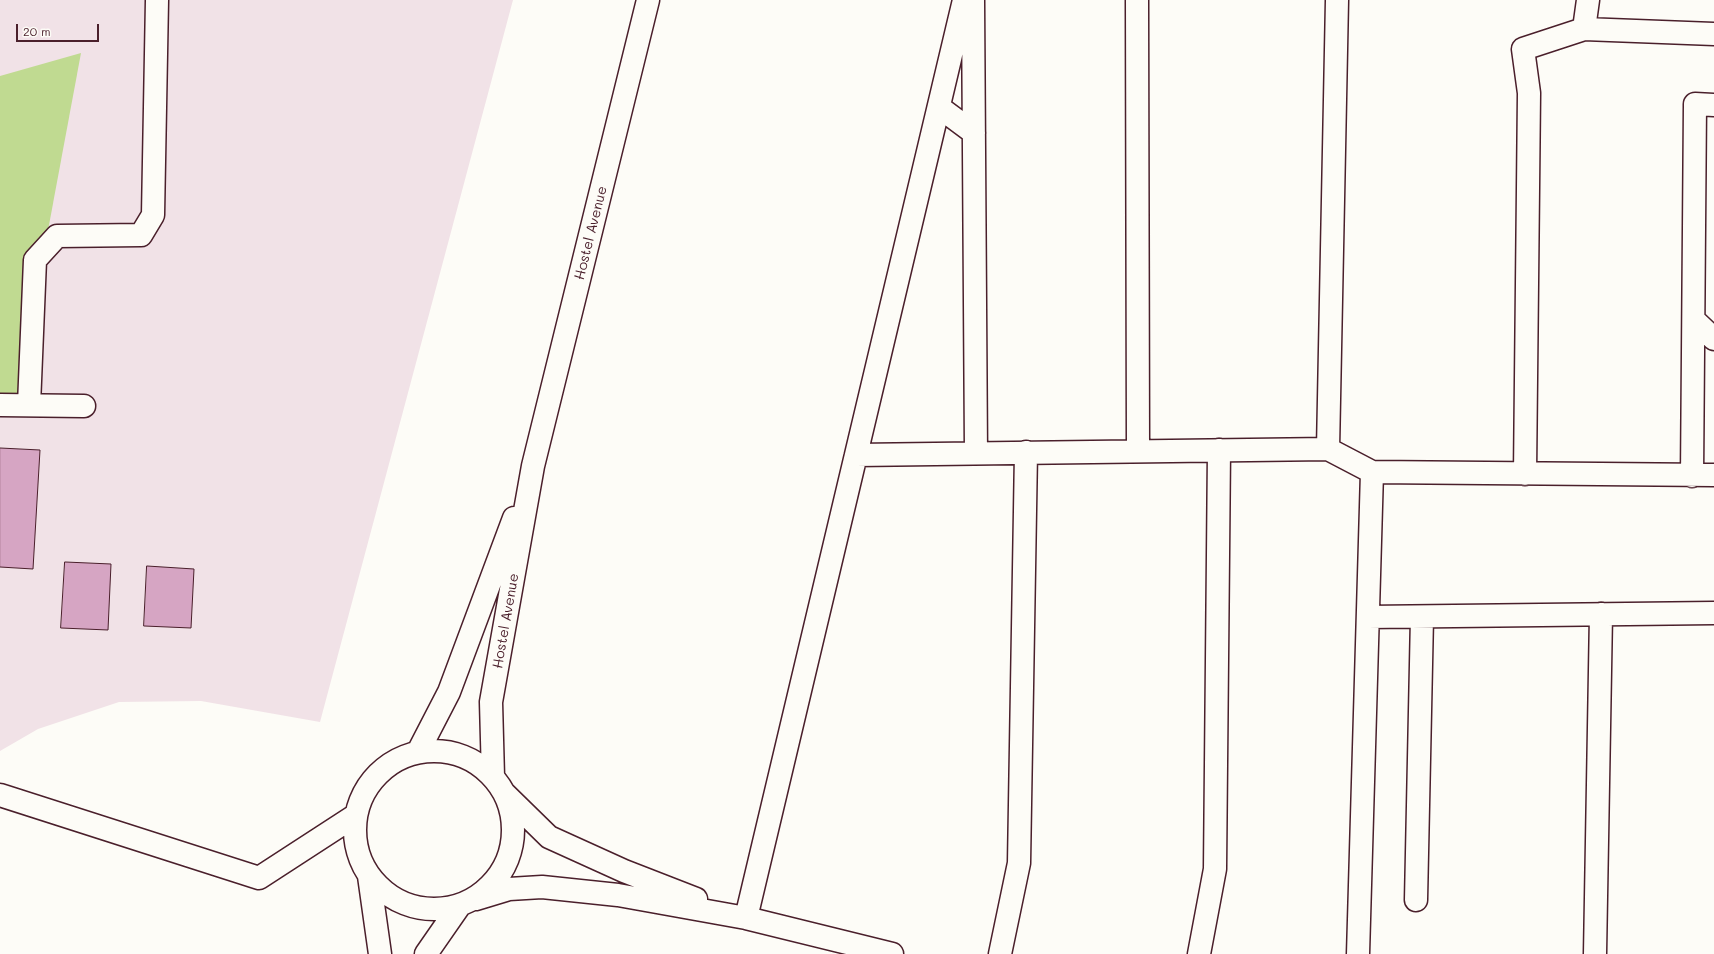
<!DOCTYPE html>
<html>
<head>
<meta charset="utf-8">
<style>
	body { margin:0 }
	#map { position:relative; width:1714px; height:954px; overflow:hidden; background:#fdfcf7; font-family:Mali,sans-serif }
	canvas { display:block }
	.scale { position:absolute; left:16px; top:24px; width:83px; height:18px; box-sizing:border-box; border:2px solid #4a1f2b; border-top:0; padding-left:5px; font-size:12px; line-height:14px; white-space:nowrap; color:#4a1f2b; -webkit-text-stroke:3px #fdfcf7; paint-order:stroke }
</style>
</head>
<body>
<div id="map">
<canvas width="1714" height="954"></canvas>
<div class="scale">20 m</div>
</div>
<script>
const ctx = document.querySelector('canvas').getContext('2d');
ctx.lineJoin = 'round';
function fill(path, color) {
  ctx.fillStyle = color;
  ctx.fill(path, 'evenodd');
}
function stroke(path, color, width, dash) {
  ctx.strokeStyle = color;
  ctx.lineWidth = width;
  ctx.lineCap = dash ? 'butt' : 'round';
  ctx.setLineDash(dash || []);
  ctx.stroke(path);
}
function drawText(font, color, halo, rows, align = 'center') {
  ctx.font = font + ' Mali,sans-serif';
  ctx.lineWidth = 3.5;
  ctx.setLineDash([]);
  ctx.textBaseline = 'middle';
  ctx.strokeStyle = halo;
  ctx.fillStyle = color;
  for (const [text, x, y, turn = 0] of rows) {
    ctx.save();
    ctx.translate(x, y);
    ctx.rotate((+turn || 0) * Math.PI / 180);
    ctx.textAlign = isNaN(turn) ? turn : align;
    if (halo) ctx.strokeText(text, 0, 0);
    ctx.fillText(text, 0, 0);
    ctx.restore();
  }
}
const built = new Path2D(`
	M 0,0 L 513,0 L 320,722 L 201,701 L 119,702 L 38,729 L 0,751 Z`);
const green = new Path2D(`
	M 81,53 L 17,397 L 0,397 L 0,76 Z`);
const building = new Path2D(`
	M 0,448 L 40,450 L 33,569 L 0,567 Z
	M 65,562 L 111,564 L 108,630 L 61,628 Z
	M 147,566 L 194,569 L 191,628 L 144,626 Z`);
const minor = new Path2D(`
	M 973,0 L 976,453
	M 1137,0 L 1138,451
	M 1584,29 L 1588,0
	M 939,107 L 974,133
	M 1694,320 L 1714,339
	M 0,405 L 84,406
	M 29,405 L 35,260 L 57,236 L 141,235 L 153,215 L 157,0
	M 1328,449 L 1337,0
	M 856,455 L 1328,449 L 1372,472 L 1714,475
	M 1525,474 L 1529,93 L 1523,49 L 1584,29 L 1714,34
	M 1692,476 L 1695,104 L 1714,105
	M 1368,617 L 1714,613
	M355 830a79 79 0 1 1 158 0a79 79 0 1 1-158 0Z
	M 418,752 L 449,692 L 514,518
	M 493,777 L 491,702 L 533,466 L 648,0
	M 504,793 L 549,837 L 624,871 L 696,899
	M 0,795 L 259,878 L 356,815
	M 369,876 L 380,954
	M 476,899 L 509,889 L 542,887 L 618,895 L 746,918 L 892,954
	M 1416,900 L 1422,617
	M 746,918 L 964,0
	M 426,954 L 460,905
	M 1000,954 L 1019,863 L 1026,452
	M 1199,954 L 1215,869 L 1219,450
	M 1358,954 L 1372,472
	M 1595,954 L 1601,614`);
const streetNames = [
	["Hostel Avenue",591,233,-76],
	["Hostel Avenue",506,621,-80]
];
fill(built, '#f1e2e7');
fill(green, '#c0da91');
fill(building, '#d6a5c3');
stroke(building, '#4a1f2b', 1);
stroke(minor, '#4a1f2b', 25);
stroke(minor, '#fdfcf7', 22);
drawText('14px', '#4a1f2b', '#fdfcf7', streetNames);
</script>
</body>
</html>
